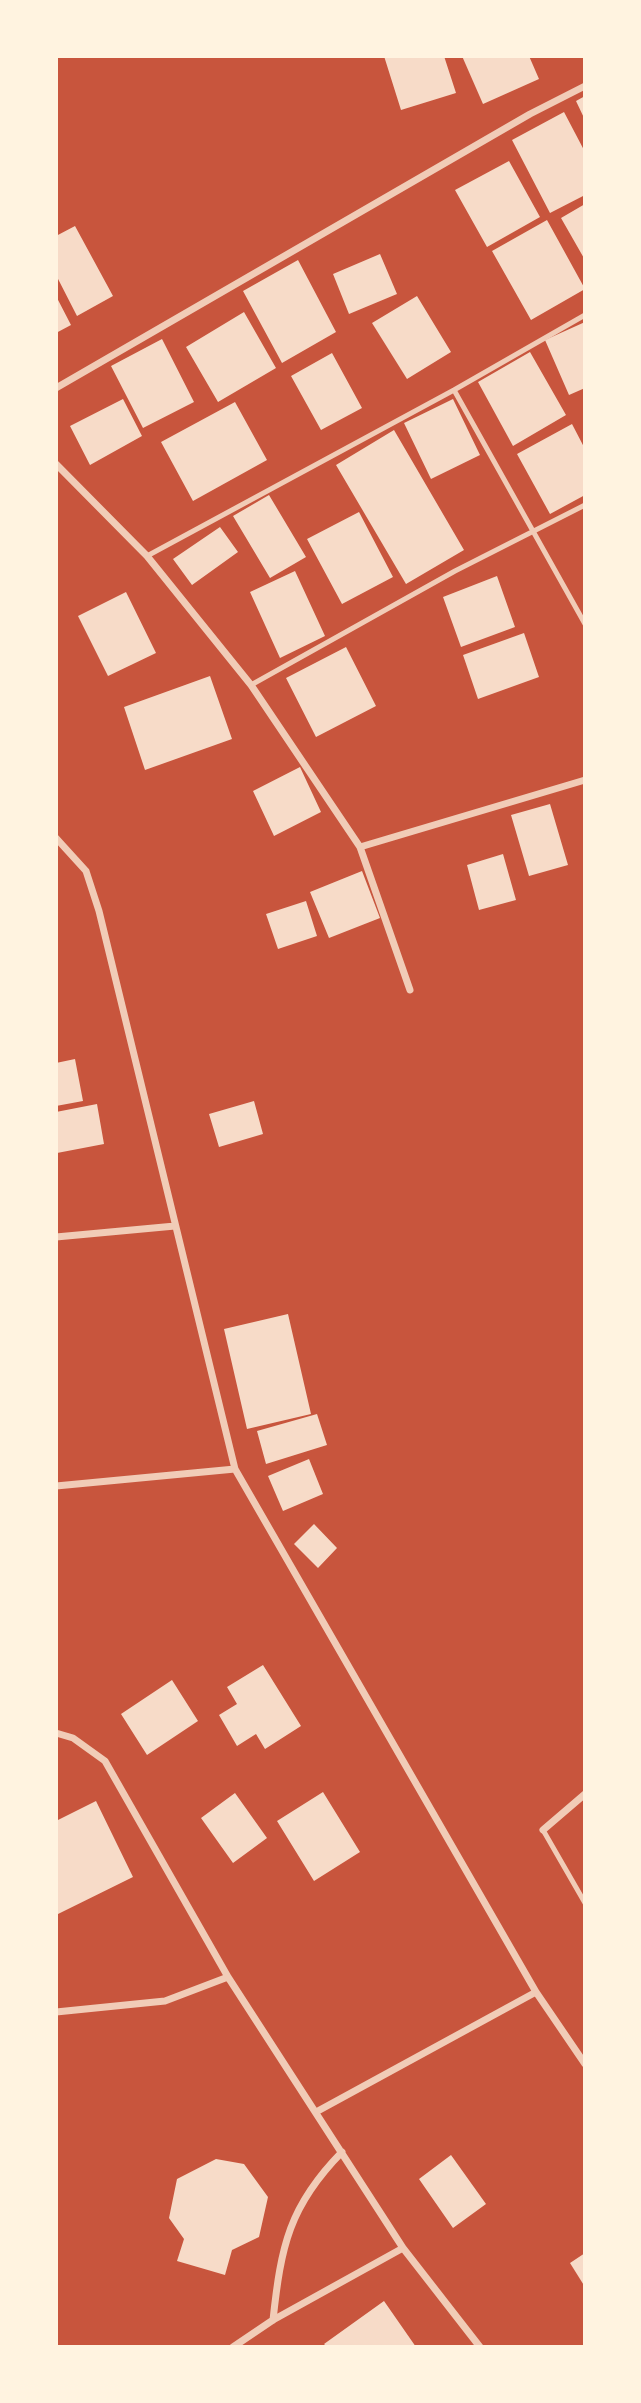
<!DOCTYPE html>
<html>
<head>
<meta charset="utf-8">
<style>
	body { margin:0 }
	#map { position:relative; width:641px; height:2403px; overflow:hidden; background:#c8553d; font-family:Arial,sans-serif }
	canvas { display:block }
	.frame { position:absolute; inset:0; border:58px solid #fff3e0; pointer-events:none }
</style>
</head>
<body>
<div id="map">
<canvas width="641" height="2403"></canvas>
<div class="frame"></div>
</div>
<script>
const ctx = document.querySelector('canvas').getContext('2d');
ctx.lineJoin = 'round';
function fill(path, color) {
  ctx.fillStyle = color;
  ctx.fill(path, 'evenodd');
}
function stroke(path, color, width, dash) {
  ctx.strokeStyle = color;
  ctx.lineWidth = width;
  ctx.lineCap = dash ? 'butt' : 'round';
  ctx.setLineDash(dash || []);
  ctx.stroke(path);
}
const building = new Path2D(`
	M 384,56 L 444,56 L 456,93 L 401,110 Z
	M 462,56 L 529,56 L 539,79 L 483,104 Z
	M 585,96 L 585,120 L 576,101 Z
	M 564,112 L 585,152 L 585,195 L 550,213 L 512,140 Z
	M 509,161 L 540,217 L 487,247 L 455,190 Z
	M 585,204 L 585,260 L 561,218 Z
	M 547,220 L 585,289 L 531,320 L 492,251 Z
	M 75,226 L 113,296 L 77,316 L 56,275 L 56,236 Z
	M 380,254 L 397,294 L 349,314 L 333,274 Z
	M 298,260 L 336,332 L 282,363 L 243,291 Z
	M 56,296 L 71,325 L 56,333 Z
	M 417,296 L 451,352 L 407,379 L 372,323 Z
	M 244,312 L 276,368 L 218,402 L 186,347 Z
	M 585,322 L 585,388 L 569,395 L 545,340 Z
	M 162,339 L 194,402 L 143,428 L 111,366 Z
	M 530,352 L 566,415 L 513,446 L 478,382 Z
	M 332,353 L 362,408 L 321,430 L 291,376 Z
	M 123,399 L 142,436 L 90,465 L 70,426 Z
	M 453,399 L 480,455 L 431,479 L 404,423 Z
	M 235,402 L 267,460 L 193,501 L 161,442 Z
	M 572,424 L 585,449 L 585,495 L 550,514 L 517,454 Z
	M 394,430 L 464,550 L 406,584 L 336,465 Z
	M 269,495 L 306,557 L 270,578 L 233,516 Z
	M 359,512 L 393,577 L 342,604 L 307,539 Z
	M 220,527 L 238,552 L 192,585 L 173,559 Z
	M 295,571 L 325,636 L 280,658 L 250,592 Z
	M 497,576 L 515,627 L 461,647 L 443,597 Z
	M 126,592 L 156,653 L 108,676 L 78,616 Z
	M 524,633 L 539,677 L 478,699 L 463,655 Z
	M 346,647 L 376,706 L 316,737 L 286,678 Z
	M 210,676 L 232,739 L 145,770 L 124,707 Z
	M 300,767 L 321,812 L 274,836 L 253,791 Z
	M 550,804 L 568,865 L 529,876 L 511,815 Z
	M 503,854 L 516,900 L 479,910 L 467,865 Z
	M 362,871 L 380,918 L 329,938 L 310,892 Z
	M 306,901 L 317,936 L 278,949 L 266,914 Z
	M 75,1059 L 83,1101 L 56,1106 L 56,1063 Z
	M 254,1101 L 263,1134 L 219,1147 L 209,1114 Z
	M 97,1104 L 104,1144 L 57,1153 L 56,1112 Z
	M 288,1314 L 311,1414 L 247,1429 L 224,1329 Z
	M 317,1414 L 327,1445 L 266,1464 L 257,1431 Z
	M 309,1459 L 323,1494 L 283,1511 L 268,1476 Z
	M 314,1524 L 337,1548 L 318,1568 L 294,1544 Z
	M 263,1665 L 301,1726 L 265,1749 L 256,1734 L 237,1746 L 219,1715 L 237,1704 L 227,1687 Z
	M 172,1680 L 198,1721 L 147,1755 L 121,1714 Z
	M 323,1792 L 360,1852 L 314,1881 L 277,1821 Z
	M 235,1793 L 267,1838 L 233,1863 L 201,1818 Z
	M 96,1801 L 133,1877 L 56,1915 L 56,1821 Z
	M 451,2155 L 486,2204 L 453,2228 L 419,2179 Z
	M 216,2159 L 244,2164 L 268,2197 L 259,2237 L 232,2250 L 225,2275 L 177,2261 L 184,2239 L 169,2218 L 177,2179 Z
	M 585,2253 L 585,2287 L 570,2263 Z
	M 384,2301 L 416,2347 L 327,2347 L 324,2344 Z`);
const service = new Path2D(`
	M 454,390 L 585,624
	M 147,556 L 454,390 L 585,315
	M 251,685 L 455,571 L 585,505
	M 543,1830 L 585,1903`);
const minor = new Path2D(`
	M 56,388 L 530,114 L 585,86
	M 56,464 L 147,556 L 251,685 L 360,847 L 410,990
	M 56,838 L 86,871 L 99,911 L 235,1469 L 536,1992 L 585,2064
	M 360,847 L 585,780
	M 56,1237 L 175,1226
	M 56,1486 L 235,1469
	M 56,1733 L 73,1738 L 105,1761 L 228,1977 L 403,2248 L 480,2347
	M 543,1830 L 585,1794
	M 56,2012 L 165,2001 L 228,1977
	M 316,2112 L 536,1992
	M 273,2320 C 281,2246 289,2206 342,2152
	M 233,2347 L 273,2320 L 403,2248`);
fill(building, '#f7dbc8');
stroke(service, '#f1ccb7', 5);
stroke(minor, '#f1ccb7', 7);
</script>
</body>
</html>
